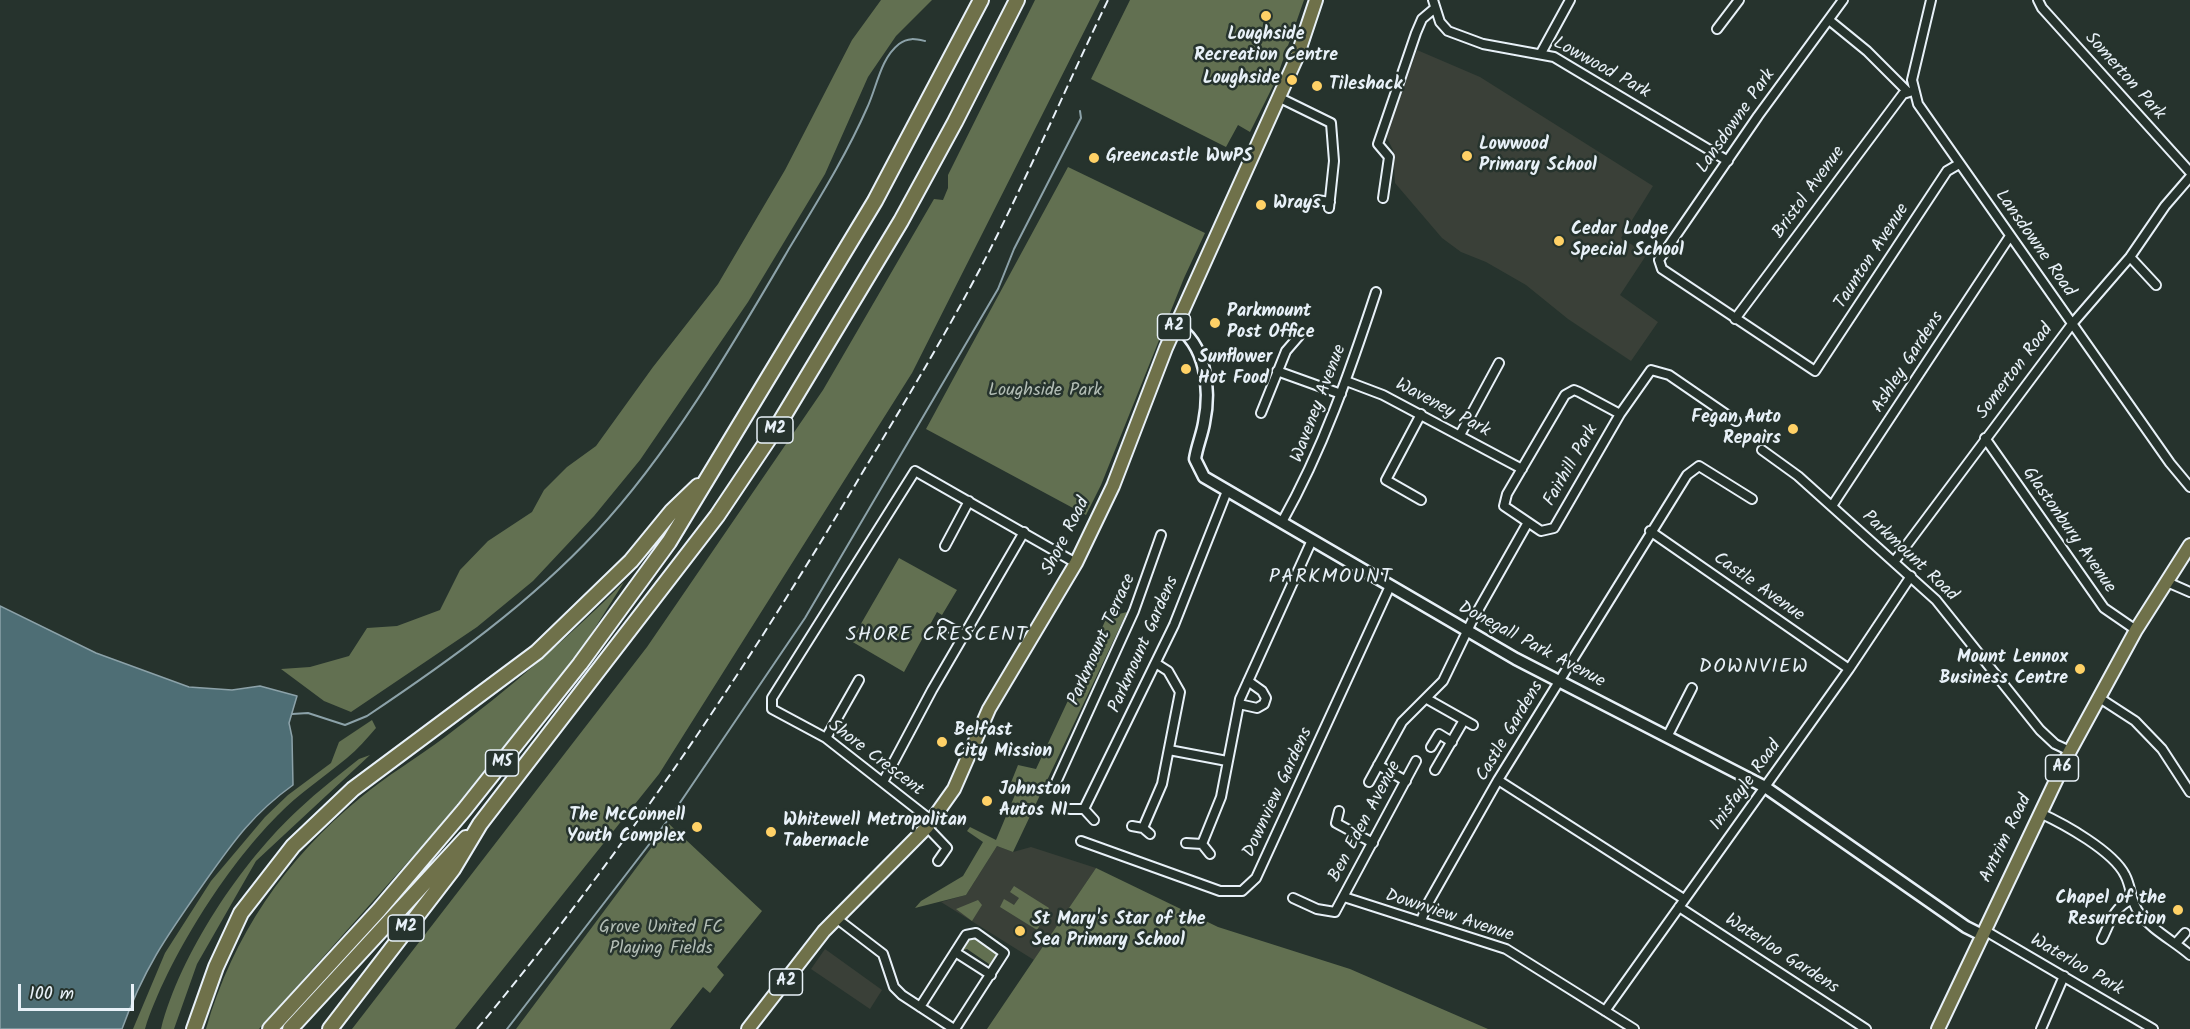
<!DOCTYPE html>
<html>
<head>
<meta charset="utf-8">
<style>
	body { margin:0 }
	#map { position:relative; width:2190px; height:1029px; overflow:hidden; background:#26332d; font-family:Kalam,sans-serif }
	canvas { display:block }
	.scale { position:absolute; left:18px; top:984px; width:116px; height:27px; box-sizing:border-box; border:3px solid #e8f1f8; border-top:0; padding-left:8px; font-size:18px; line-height:21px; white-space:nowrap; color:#e8f1f8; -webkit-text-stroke:4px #26332d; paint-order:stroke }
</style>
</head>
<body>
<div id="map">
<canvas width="2190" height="1029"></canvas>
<div class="scale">100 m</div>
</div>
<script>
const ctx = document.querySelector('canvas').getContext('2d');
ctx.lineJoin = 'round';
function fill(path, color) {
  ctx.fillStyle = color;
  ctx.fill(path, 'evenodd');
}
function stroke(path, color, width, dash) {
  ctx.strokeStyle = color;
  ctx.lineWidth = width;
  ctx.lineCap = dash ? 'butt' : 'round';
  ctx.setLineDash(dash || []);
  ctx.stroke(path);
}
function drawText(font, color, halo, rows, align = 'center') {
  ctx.font = font + ' Kalam,sans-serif';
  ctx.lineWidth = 5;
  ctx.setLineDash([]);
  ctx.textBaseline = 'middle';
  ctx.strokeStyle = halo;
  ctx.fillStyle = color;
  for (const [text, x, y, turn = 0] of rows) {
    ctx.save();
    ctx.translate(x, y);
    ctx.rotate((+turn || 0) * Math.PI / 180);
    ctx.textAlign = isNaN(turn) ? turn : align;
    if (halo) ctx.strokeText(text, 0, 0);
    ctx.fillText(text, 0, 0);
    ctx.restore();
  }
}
const built = new Path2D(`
	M 1417,50 L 1480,77 L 1653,186 L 1621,238 L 1647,254 L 1620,295 L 1658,322 L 1631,361 L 1568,319 L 1526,285 L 1486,262 L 1461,252 L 1442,238 L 1395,183 L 1393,150 L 1386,136 Z
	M 997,846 L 1013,852 L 1031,847 L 1096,868 L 1034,960 L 941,902 L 966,895 Z
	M 825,949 L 882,990 L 870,1009 L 811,969 Z`);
const green = new Path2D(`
	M 881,0 L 932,0 L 896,36 L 868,77 L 825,174 L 748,302 L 640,460 L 594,516 L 533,581 L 477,627 L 351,712 L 324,701 L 281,669 L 310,667 L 349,656 L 367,628 L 397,626 L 440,610 L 460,570 L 488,541 L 532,512 L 544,490 L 567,467 L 596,446 L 653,367 L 718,284 L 785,170 L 852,40 Z
	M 1035,0 L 1100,0 L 912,373 L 659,774 L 455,1029 L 352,1029 L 647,647 L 823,390 L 934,199 L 943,200 L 948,188 L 948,175 Z
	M 1130,0 L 1304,0 L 1276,80 L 1250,132 L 1238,125 L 1226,147 L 1091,79 Z
	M 1068,167 L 1205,233 L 1184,278 L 1101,485 L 1086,515 L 926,429 Z
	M 899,558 L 957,590 L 942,615 L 937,612 L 904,672 L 851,641 Z
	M 624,582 L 583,647 L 439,827 L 259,1029 L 206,1029 C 233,935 285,860 360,798 C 386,776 417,758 445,737 C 509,689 568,638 624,582 Z
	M 1127,612 L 1013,852 L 997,846 L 966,895 L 915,908 L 921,901 L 963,876 L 983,842 L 967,831 L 970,827 L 996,840 L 1017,790 L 1010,785 L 1018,765 L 1036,769 L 1107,617 Z
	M 372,720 L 376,728 C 367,738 358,749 347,758 C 324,777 298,794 277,816 C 226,867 167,960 145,1029 L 133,1029 L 165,953 L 211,881 L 265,817 L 288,795 L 331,763 L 339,742 Z
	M 370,755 L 256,861 L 197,964 L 174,1029 L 161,1029 C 180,954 242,861 299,809 C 318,791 339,775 359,759 Z
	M 669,824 L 762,911 L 717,967 L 724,975 L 710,993 L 703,987 L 670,1029 L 516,1029 Z
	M 1096,868 L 1218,927 L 1350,969 L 1488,1029 L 987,1029 Z
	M 1014,886 L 1049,908 L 1045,915 L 1036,910 L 1032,916 L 1042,922 L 1037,930 L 1000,907 L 1004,899 L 1014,905 L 1019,898 L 1010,892 Z
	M 978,900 L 982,905 L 972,921 L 956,909 Z
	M 977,938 L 998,954 L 990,970 L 989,964 L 967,949 L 960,951 L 968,940 Z`);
const water = new Path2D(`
	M 0,606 L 96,653 L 189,687 L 232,690 L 260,686 L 297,696 L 289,723 L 292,737 L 293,785 C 251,815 231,845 202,886 C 166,937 143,970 122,1029 L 0,1029 Z`);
const stream = new Path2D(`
	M 292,714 L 308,713 L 345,725 L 367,716 C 449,661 529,604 596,532 C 671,452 735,341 790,247 C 817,202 846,156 867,108 C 877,87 880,59 899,44 C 908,37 916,39 925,41
	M 507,1029 L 671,816 L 805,618 L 998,289 L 1014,249 L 1081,118 L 1080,111`);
const street = new Path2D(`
	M 1433,0 L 1440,22 L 1448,31 L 1483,44 L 1554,57 L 1728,161
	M 1843,0 L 1758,116 L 1659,260 L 1662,269 L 1815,371 L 1947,171 L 1959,164
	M 1931,0 L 1912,80 L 1918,104 L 2170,463 L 2190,487
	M 2038,0 L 2042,8 L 2190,172
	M 1829,20 L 1867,51 L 1908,92
	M 1717,29 L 1739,0
	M 1541,53 L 1570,0
	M 1278,97 L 1331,123 L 1334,161 L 1329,208
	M 1383,198 L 1389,157 L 1378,144 L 1416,33 L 1422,19 L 1435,8
	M 1317,200 L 1330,202
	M 2130,257 L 2156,285
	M 1735,319 L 1903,94 L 1913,91
	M 1277,371 L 1341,394
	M 1346,381 L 1383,395 L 1522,469
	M 1261,413 L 1286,351 L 1299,336
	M 1421,414 L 1386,480 L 1421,500
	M 1620,414 L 1579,392 L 1574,390 L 1565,395 L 1507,494 L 1504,506 L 1541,531 L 1554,528 L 1620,414 L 1651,370 L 1669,375 L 1736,421
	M 1460,435 L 1499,363
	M 1985,438 L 2104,608 L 2136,630
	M 1762,450 L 1798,476 L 1936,600 L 2040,730 L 2055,744 L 2070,751
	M 1832,506 L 2010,236
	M 1282,522 C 1323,449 1350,371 1376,292
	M 1650,531 L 1849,669
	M 945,546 L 969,501
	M 1894,562 L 2072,324 L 2130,257 L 2165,206 L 2190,177
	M 2167,582 L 2190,592
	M 943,624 L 964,635
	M 2098,697 L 2135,721 L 2162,749 L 2190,792
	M 1427,699 L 1473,725
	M 1239,704 L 1257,708 L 1264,704 L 1266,698 L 1262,691 L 1248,681
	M 1667,737 L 1692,688
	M 826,738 L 859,680
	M 1431,747 L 1439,734 L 1452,742
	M 1169,750 L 1227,761
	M 1378,765 L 1406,781
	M 1435,770 L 1464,720
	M 1498,780 L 1684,899
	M 883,782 L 932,690 L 1024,532
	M 1369,782 L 1402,722 L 1443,681 L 1472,621 L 1527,524
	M 1053,789 L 1134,611 L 1161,535
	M 1070,809 L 1084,809 L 1094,820
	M 1084,809 L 1174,625 L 1227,491
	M 1339,811 L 1336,823 L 1373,843
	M 2040,813 C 2064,824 2113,851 2125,875 C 2132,888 2130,902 2140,914 C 2153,931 2174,941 2190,955
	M 932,821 L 826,738 L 772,709 L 772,698 L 915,471 L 1076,563
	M 1132,826 L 1143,828 L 1150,834
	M 927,827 L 947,848 L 938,861
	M 1143,828 L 1162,784 L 1180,692 L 1168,671 L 1157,664
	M 1081,841 L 1220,891 L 1242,891 L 1256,878 L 1390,586
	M 1186,843 L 1202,844 L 1210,854
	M 1202,844 L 1221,797 L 1240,699 L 1312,540
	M 1344,897 L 1506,949 L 1634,1029
	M 1293,898 L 1317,909 L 1335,912 L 1416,761
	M 1679,907 L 1866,1029
	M 836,918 L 883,954 L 894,987 L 902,995 L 954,1029
	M 1421,921 L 1427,905 L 1498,780 L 1687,475 L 1699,466 L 1752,499
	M 1984,930 L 2153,1029
	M 2102,939 C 2110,923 2113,908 2131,900
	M 2176,943 L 2185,933
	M 955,952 L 991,975
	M 920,1007 L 966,935 L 976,933 L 1004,953 L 955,1029
	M 1605,1011 L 1849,669 L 1911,576
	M 2041,1029 L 2064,976`);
const secondary = new Path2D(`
	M 1175,325 C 1206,344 1211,389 1204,423 C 1202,435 1197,446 1195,459 L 1204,477 L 1516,659 L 1765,787 L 1966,927 L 1982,935`);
const primary = new Path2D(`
	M 748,1029 L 824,931 L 927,827 L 954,789 L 989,709 L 1076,563 L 1113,486 L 1166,348 L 1297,57 L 1316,0
	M 1938,1029 L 2070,751 L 2136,630 L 2190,545`);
const highway = new Path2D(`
	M 194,1029 L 216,967 L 241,913 L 293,846 L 353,789 L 537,652 L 631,561 L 672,511 L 698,486
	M 270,1029 L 379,910 L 464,810 L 580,664 L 669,542 L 875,201 L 981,0
	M 290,1029 L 466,838
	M 330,1029 L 453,869 L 480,824 L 717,516 L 780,422 L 901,221 L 955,122 L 1017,0`);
const rail = new Path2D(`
	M 477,1029 C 622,855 743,674 858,480 C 900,410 942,341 980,269 C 1026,181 1065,89 1108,0`);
const markers = [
	[1266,16,6,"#ffd166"],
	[1292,80,6,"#ffd166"],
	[1317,86,6,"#ffd166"],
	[1467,156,6,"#ffd166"],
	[1094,158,6,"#ffd166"],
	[1261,205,6,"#ffd166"],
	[1559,241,6,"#ffd166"],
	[1215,323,6,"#ffd166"],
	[1186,369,6,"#ffd166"],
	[1793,429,6,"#ffd166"],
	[2080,669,6,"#ffd166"],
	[942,742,6,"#ffd166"],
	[987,801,6,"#ffd166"],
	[697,827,6,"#ffd166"],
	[771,832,6,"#ffd166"],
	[2178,910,6,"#ffd166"],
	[1020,931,6,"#ffd166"]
];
const shields = [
	[1174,327,33],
	[775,430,36],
	[502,763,33],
	[2062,768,33],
	[406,928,36],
	[786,982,33]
];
const shieldNames = [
	["A2",1174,327],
	["M2",775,430],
	["M5",502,763],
	["A6",2062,768],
	["M2",406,928],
	["A2",786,982]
];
const poiNames = [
	["Loughside",1266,36,"center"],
	["Recreation Centre",1266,57,"center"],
	["Loughside",1280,80,"right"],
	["Tileshack",1329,86],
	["Lowwood",1479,146],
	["Primary School",1479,167],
	["Greencastle WwPS",1106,158],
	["Wrays",1273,205],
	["Cedar Lodge",1571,231],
	["Special School",1571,252],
	["Parkmount",1227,313],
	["Post Office",1227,334],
	["Sunflower",1198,359],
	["Hot Food",1198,380],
	["Fegan Auto",1781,419,"right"],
	["Repairs",1781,440,"right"],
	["Mount Lennox",2068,659,"right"],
	["Business Centre",2068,680,"right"],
	["Belfast",954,732],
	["City Mission",954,753],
	["Johnston",999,791],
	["Autos NI",999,812],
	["The McConnell",685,817,"right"],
	["Youth Complex",685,838,"right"],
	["Whitewell Metropolitan",783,822],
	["Tabernacle",783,843],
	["Chapel of the",2166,900,"right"],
	["Resurrection",2166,921,"right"],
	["St Mary's Star of the",1032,921],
	["Sea Primary School",1032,942]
];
const streetNames = [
	["Lowwood Park",1601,69,29],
	["Somerton Park",2124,77,48],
	["Lansdowne Park",1737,122,-55],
	["Bristol Avenue",1810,193,-54],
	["Lansdowne Road",2034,244,55],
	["Taunton Avenue",1873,257,-57],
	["Ashley Gardens",1909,363,-57],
	["Somerton Road",2016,372,-53],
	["Waveney Avenue",1320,404,-69],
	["Waveney Park",1442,409,28],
	["Fairhill Park",1572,466,-60],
	["Glastonbury Avenue",2068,531,55],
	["Shore Road",1067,537,-63],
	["Parkmount Road",1909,557,43],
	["Castle Avenue",1758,588,35],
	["Parkmount Terrace",1103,640,-66],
	["Parkmount Gardens",1145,645,-66],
	["Donegall Park Avenue",1531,646,28],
	["Castle Gardens",1511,732,-59],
	["Shore Crescent",875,759,37],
	["Inisfayle Road",1747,786,-54],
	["Downview Gardens",1279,793,-65],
	["Ben Eden Avenue",1366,822,-62],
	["Antrim Road",2007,839,-64],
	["Downview Avenue",1449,917,18],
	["Waterloo Gardens",1781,955,33],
	["Waterloo Park",2076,966,30]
];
const parkNames = [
	["Loughside Park",1045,392],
	["Grove United FC",661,929],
	["Playing Fields",661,950]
];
const neighbourhoodNames = [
	["PARKMOUNT",1331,579],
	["SHORE CRESCENT",937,637],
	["DOWNVIEW",1754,669]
];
fill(built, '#3a4038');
fill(green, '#627051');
fill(water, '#4e6e75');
stroke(water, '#8ca2a9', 1.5);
stroke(stream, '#8ca2a9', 2);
stroke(street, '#e8f1f8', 12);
stroke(secondary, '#e8f1f8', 15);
stroke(primary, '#e8f1f8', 16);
stroke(highway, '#e8f1f8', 18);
stroke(street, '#26332d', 8);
stroke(secondary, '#26332d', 10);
stroke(primary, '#6f714a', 12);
stroke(highway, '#6f714a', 14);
stroke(rail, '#e8f1f8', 2, [9, 4.5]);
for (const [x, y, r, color] of markers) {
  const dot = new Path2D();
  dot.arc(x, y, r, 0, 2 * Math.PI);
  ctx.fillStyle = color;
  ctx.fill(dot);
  stroke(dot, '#26332d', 2);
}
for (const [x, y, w] of shields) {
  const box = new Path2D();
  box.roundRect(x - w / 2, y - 13, w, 26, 4.5);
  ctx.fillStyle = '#26332d';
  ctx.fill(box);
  stroke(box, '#e8f1f8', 1.5);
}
drawText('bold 16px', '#e8f1f8', null, shieldNames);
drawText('bold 18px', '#e8f1f8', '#26332d', poiNames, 'left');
drawText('18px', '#e8f1f8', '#26332d', streetNames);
drawText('18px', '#b2bdb5', '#26332d', parkNames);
ctx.letterSpacing = '1.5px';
drawText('20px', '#e8f1f8', '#26332d', neighbourhoodNames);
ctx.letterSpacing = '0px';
</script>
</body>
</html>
